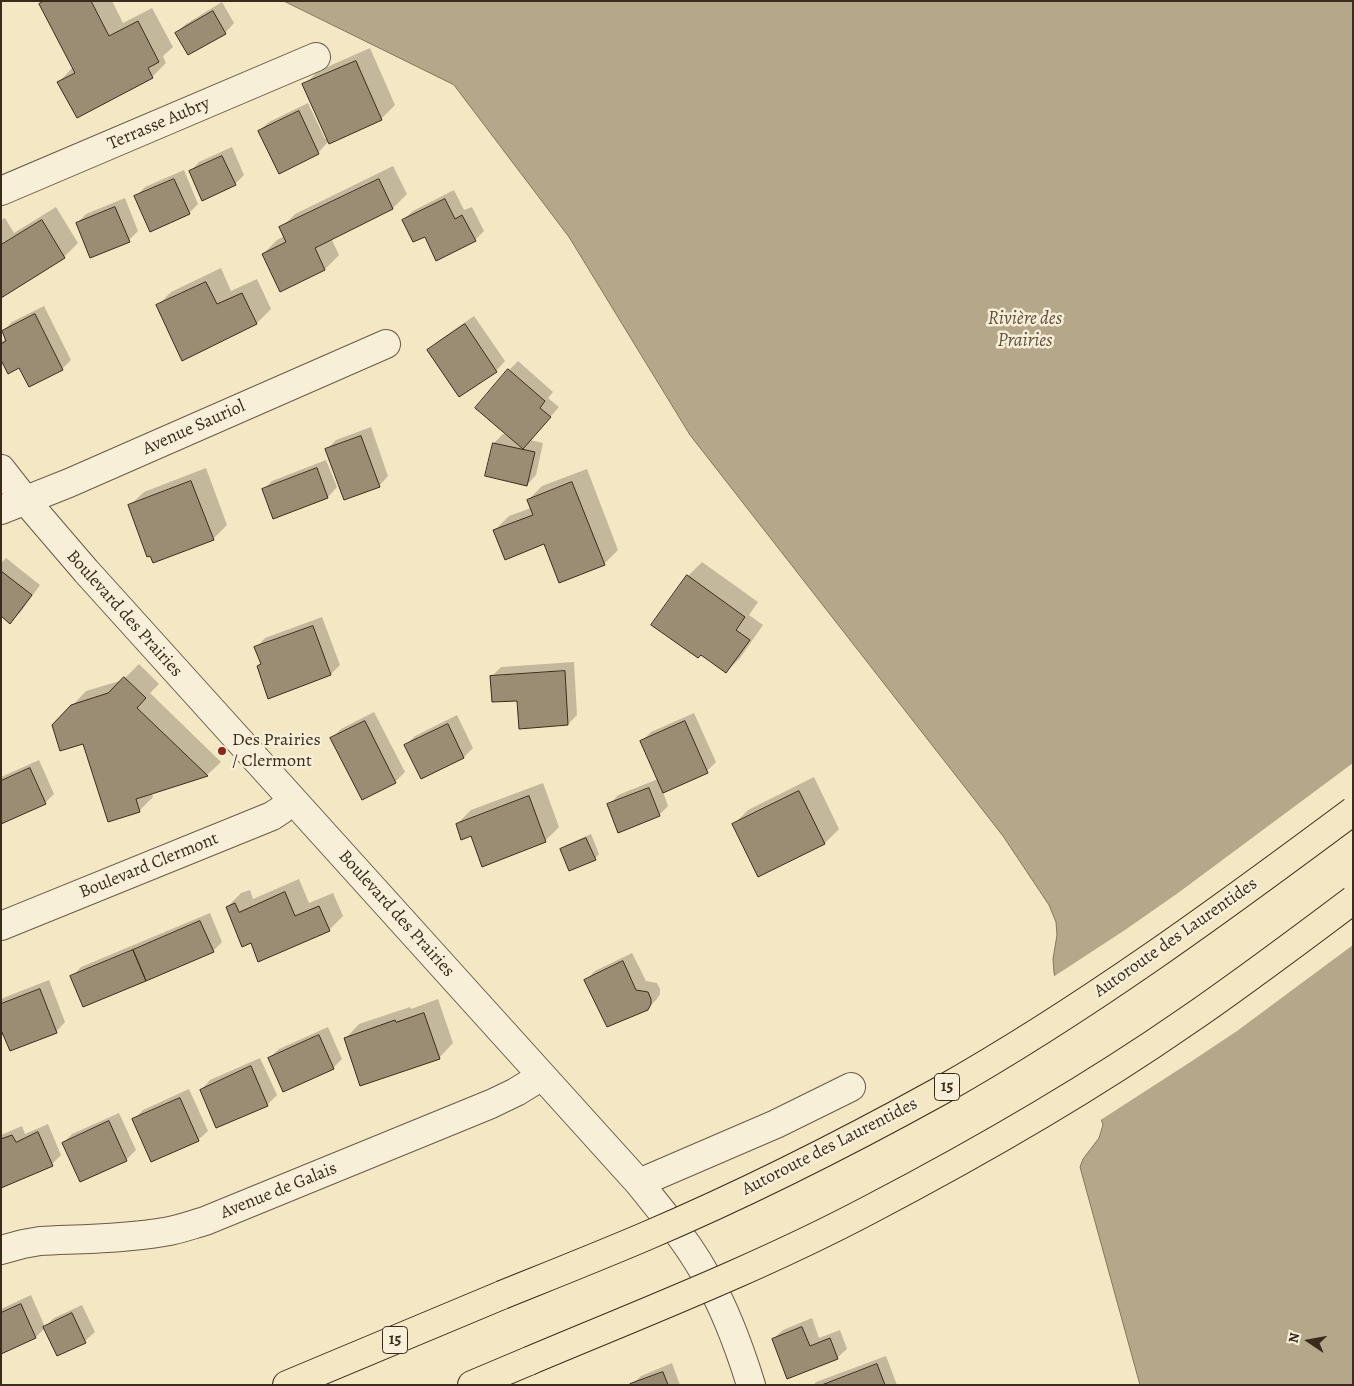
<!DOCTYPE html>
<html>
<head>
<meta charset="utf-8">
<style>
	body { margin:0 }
	#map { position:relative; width:1354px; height:1386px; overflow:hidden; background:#f4e7c3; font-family:Alegreya,serif }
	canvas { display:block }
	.frame { position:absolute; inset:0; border:2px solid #3b2b1c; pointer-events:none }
	.north { position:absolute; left:1284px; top:1316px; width:50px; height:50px; -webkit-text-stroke:4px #f8efd8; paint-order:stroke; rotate:282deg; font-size:14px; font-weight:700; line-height:20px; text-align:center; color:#3b2b1c }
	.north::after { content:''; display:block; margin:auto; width:18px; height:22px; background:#3b2b1c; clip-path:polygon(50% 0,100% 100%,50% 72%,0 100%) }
</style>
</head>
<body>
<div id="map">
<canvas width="1354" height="1386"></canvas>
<div class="frame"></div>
<div class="north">N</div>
</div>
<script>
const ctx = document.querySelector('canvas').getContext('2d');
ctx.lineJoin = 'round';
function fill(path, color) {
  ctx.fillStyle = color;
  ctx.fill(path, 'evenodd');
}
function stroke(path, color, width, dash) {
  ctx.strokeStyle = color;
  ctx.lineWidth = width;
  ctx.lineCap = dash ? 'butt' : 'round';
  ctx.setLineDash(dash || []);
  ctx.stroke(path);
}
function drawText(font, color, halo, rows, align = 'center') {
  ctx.font = font + ' Alegreya,serif';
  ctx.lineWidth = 5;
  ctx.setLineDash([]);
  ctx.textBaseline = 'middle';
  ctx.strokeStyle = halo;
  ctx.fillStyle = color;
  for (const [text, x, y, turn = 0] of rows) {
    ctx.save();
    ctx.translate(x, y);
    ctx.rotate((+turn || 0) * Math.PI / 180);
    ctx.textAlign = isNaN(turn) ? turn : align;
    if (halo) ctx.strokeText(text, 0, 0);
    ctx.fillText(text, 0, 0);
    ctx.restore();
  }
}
const water = new Path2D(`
	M 284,1 L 1353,1 L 1353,1385 L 1140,1385 L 1080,1167 L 1083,1159 L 1099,1138 L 1103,1125 L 1054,973 L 1053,959 L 1057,935 L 1056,922 L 1049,905 L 1003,836 L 690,435 L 569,237 L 454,85 Z`);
const pier = new Path2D(`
	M 1353,763 L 1353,945 L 1237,1031 L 1192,1061 L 1099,1121 L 1053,977 L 1125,930 L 1178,893 Z`);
const shadow = new Path2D(`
	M 43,1 L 112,1 L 123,23 L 152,8 L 173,47 L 163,56 L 166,63 L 152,77 L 59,82 L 73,67 L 40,4 Z
	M 222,2 L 234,23 L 225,33 L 176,33 L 186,24 Z
	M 370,48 L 395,105 L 381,119 L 327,143 L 318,153 L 259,131 L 269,122 L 308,103 L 325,139 L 327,138 L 304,85 L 318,71 Z
	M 232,147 L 244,175 L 235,184 L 190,172 L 199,162 Z
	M 393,166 L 407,194 L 393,208 L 331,238 L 339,255 L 325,269 L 281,291 L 263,254 L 277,240 L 285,236 L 281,228 L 295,214 Z
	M 184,170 L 198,204 L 189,213 L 136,196 L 145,187 Z
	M 454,190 L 464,210 L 472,207 L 484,231 L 475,240 L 426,235 L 403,220 L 413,211 Z
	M 125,198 L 138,231 L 129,240 L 77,223 L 86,214 Z
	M 56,207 L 78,243 L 64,257 L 1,296 L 1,220 L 5,218 L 14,233 Z
	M 221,268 L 231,291 L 257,279 L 271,309 L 257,323 L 182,359 L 157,306 L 171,292 Z
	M 44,306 L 71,360 L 62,369 L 20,366 L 1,358 L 1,342 L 6,338 L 3,331 L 12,322 Z
	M 474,316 L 505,361 L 496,371 L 429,350 L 438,341 Z
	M 518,361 L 553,392 L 548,398 L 559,407 L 530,440 L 543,443 L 536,475 L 527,485 L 494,443 L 503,434 L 510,435 L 509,370 Z
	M 371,427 L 388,476 L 379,486 L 327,449 L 336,440 Z
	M 326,460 L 337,487 L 328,497 L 274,517 L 263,490 L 272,481 Z
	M 206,468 L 227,525 L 213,539 L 151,554 L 129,506 L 144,492 Z
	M 587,469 L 618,550 L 604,564 L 545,543 L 495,530 L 509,516 L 531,508 L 528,500 L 542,486 Z
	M 6,558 L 40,585 L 20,613 L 10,622 L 1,615 L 1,563 Z
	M 702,562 L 758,602 L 749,615 L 763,625 L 740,658 L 726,672 L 701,653 L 688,576 Z
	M 322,617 L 340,665 L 331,674 L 258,666 L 261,663 L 256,648 L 265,638 Z
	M 574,662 L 577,715 L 568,724 L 518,699 L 492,676 L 501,667 Z
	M 139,664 L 159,684 L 150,693 L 221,762 L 207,775 L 152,793 L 153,797 L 139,811 L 72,706 L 86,691 L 123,680 Z
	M 374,712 L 405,772 L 395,782 L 362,798 L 332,738 L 341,729 Z
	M 694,713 L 716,762 L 707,771 L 663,792 L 668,806 L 659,815 L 609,805 L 618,795 L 658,779 L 641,742 L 651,732 Z
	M 457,715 L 473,748 L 464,757 L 406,745 L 415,736 Z
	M 39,760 L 54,794 L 45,803 L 1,823 L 1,777 Z
	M 814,777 L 839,829 L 825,843 L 759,875 L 734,824 L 748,810 Z
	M 543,783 L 559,827 L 545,841 L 471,835 L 457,824 L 471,810 Z
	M 591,834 L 599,854 L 595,859 L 562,850 L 566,845 Z
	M 299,879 L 309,903 L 333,893 L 343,916 L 329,930 L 251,942 L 227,907 L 241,893 L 250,890 L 253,899 Z
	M 210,913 L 222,942 L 213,951 L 72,977 L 81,967 Z
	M 632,953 L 646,981 L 657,983 L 660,989 L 660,994 L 657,999 L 647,1009 L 586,980 L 595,971 Z
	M 49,980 L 65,1022 L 56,1032 L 4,1034 L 1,1037 L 1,1000 L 3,998 Z
	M 438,999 L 453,1043 L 439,1058 L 345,1039 L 359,1024 L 410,1007 L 411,1009 Z
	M 328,1027 L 342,1059 L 333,1068 L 269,1058 L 279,1049 Z
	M 260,1058 L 277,1095 L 267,1105 L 217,1127 L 201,1090 L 210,1080 Z
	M 189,1089 L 208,1131 L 198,1140 L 134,1119 L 143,1110 Z
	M 119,1113 L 136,1150 L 126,1160 L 63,1143 L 72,1134 Z
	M 48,1124 L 61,1155 L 52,1164 L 1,1187 L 1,1135 L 22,1126 L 25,1134 Z
	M 31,1295 L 45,1327 L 54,1318 L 82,1305 L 95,1332 L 85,1341 L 57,1355 L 45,1328 L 36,1337 L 1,1352 L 1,1309 Z
	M 812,1318 L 819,1338 L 840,1330 L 847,1349 L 837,1358 L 773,1339 L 783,1330 Z
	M 886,1356 L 897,1385 L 813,1385 L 816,1382 Z
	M 672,1363 L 680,1385 L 631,1385 L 641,1376 Z`);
const building = new Path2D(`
	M 44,1 L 91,1 L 109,36 L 138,21 L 159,62 L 148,68 L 153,78 L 77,118 L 57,82 L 75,73 L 39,4 Z
	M 213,11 L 226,34 L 188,55 L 175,33 Z
	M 356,61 L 382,120 L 329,144 L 302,84 Z
	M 299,111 L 319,154 L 279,174 L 258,131 Z
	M 222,156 L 236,185 L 202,201 L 189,171 Z
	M 174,179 L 190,214 L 150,232 L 134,196 Z
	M 379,179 L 393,209 L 315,248 L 325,270 L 280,292 L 262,254 L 286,242 L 279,227 Z
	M 445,199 L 455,219 L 462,215 L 476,241 L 436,261 L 425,237 L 413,242 L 402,220 Z
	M 115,207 L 130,242 L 90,258 L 76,223 Z
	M 42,220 L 65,258 L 1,298 L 1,245 Z
	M 206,282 L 217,304 L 242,293 L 257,324 L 182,361 L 156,305 Z
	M 35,314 L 63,370 L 29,387 L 19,368 L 8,374 L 1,360 L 1,344 L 6,341 L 2,331 Z
	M 465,324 L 497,372 L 459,397 L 427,350 Z
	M 508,369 L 545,401 L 540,408 L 551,417 L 523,449 L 475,408 Z
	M 361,436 L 380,487 L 344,500 L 325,449 Z
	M 493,443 L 535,452 L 527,486 L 485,476 Z
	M 317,468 L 328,498 L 273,519 L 262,489 Z
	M 191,481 L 214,540 L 153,563 L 150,556 L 147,557 L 128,505 Z
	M 572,482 L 605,565 L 559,583 L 544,544 L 505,560 L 493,530 L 533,515 L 527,500 Z
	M 1,571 L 32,595 L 10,624 L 1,616 Z
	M 687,575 L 745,617 L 736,630 L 750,640 L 726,673 L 701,655 L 698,658 L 651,625 Z
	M 313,626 L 331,675 L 268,699 L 257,666 L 261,664 L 254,647 Z
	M 565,671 L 568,725 L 519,729 L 517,701 L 492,702 L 490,676 Z
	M 124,677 L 146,698 L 137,708 L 208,776 L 136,799 L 140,812 L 108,822 L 83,744 L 60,751 L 52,725 L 71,705 L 108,693 Z
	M 365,721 L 396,783 L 362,800 L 330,738 Z
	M 685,721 L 708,773 L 663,793 L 640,741 Z
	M 448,724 L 464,758 L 421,779 L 404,745 Z
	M 30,768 L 46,804 L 1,824 L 1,781 Z
	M 649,788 L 660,816 L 618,833 L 607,804 Z
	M 799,791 L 825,844 L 758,877 L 732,824 Z
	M 529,796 L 546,842 L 482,867 L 471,836 L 461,840 L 456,824 Z
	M 586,838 L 596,860 L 569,871 L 560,849 Z
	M 285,892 L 295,916 L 319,906 L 330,931 L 258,962 L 251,943 L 242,947 L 226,907 L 235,903 L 239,912 Z
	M 200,921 L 214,952 L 146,981 L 133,950 Z
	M 133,950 L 146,981 L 83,1007 L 70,976 Z
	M 623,961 L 636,990 L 648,992 L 651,999 L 651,1004 L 648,1010 L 607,1027 L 584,980 Z
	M 40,989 L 57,1033 L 10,1051 L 1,1030 L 1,1004 Z
	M 424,1013 L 440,1059 L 360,1086 L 344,1038 L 395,1020 L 396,1022 Z
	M 319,1035 L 334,1069 L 283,1092 L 268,1058 Z
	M 251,1066 L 268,1106 L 216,1128 L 200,1090 Z
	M 180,1098 L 199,1141 L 151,1162 L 132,1119 Z
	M 109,1121 L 127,1161 L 80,1182 L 62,1143 Z
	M 38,1132 L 53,1166 L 1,1188 L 1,1139 L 12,1135 L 16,1142 Z
	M 21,1304 L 36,1338 L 1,1354 L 1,1313 Z
	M 72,1313 L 86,1343 L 57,1356 L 43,1327 Z
	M 802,1327 L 810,1346 L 830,1338 L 838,1359 L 787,1379 L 772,1339 Z
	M 877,1364 L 885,1385 L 822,1385 Z
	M 663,1372 L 668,1385 L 630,1385 L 630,1384 Z`);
const minor = new Path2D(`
	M 1,191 L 316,57
	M 1,469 L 26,501 L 86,571 L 639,1183 C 662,1212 686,1240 704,1272 C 725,1308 739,1346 751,1385
	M 1,510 L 69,483 L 386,344
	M 1,926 L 272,816 L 281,810 L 293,800
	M 639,1183 L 776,1124 L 851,1087
	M 1,1250 L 23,1244 L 40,1241 C 81,1239 123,1239 164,1232 C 178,1230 191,1225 205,1221 L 491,1104 L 516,1092 L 542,1076`);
const highway = new Path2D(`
	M 287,1385 L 502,1295
	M 472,1385 L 529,1361`);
const highwayBridge = new Path2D(`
	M 502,1295 C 549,1276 597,1257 644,1237 C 745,1194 844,1144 940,1091 C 1085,1009 1220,910 1353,811
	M 529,1361 C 643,1313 759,1268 869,1210 C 978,1153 1086,1091 1187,1021 C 1244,982 1298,941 1353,900`);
const markers = [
	[222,751,5,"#8f2418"]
];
const shields = [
	[947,1087,25],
	[395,1340,25]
];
const shieldNames = [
	["15",947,1087],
	["15",395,1340]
];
const streetNames = [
	["Terrasse Aubry",159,124,-23],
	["Avenue Sauriol",194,428,-24],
	["Boulevard des Prairies",124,614,48],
	["Boulevard Clermont",149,866,-22],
	["Boulevard des Prairies",396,914,48],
	["Autoroute des Laurentides",1176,938,-35],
	["Autoroute des Laurentides",830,1147,-27],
	["Avenue de Galais",279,1191,-22]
];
const poiNames = [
	["Des Prairies",232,741],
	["/ Clermont",232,762]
];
const waterNames = [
	["Rivière des",1025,319],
	["Prairies",1025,341]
];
fill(water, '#b5a78a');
stroke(water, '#84755e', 1);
fill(pier, '#f4e7c3');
fill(shadow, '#0003');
fill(building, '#9b8d73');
stroke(building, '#3b2b1c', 1);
stroke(minor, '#695a46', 30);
stroke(highway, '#3b2b1c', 30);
stroke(minor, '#f8efd8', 28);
stroke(highway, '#f4e7c3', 28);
stroke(highwayBridge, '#3b2b1c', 30, []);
stroke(highwayBridge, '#f4e7c3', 28);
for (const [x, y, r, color] of markers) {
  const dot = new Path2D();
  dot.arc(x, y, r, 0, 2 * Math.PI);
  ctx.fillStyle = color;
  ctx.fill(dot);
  stroke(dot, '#f8efd8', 2);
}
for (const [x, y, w] of shields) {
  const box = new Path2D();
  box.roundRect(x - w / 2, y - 13.5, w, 27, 4);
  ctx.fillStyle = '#f8efd8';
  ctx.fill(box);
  stroke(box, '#3b2b1c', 1);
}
drawText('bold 16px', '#3b2b1c', null, shieldNames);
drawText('18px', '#3b2b1c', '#f8efd8', streetNames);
drawText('18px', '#3b2b1c', '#f8efd8', poiNames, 'left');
drawText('italic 19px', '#60503d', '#f8efd8', waterNames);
</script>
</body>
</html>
